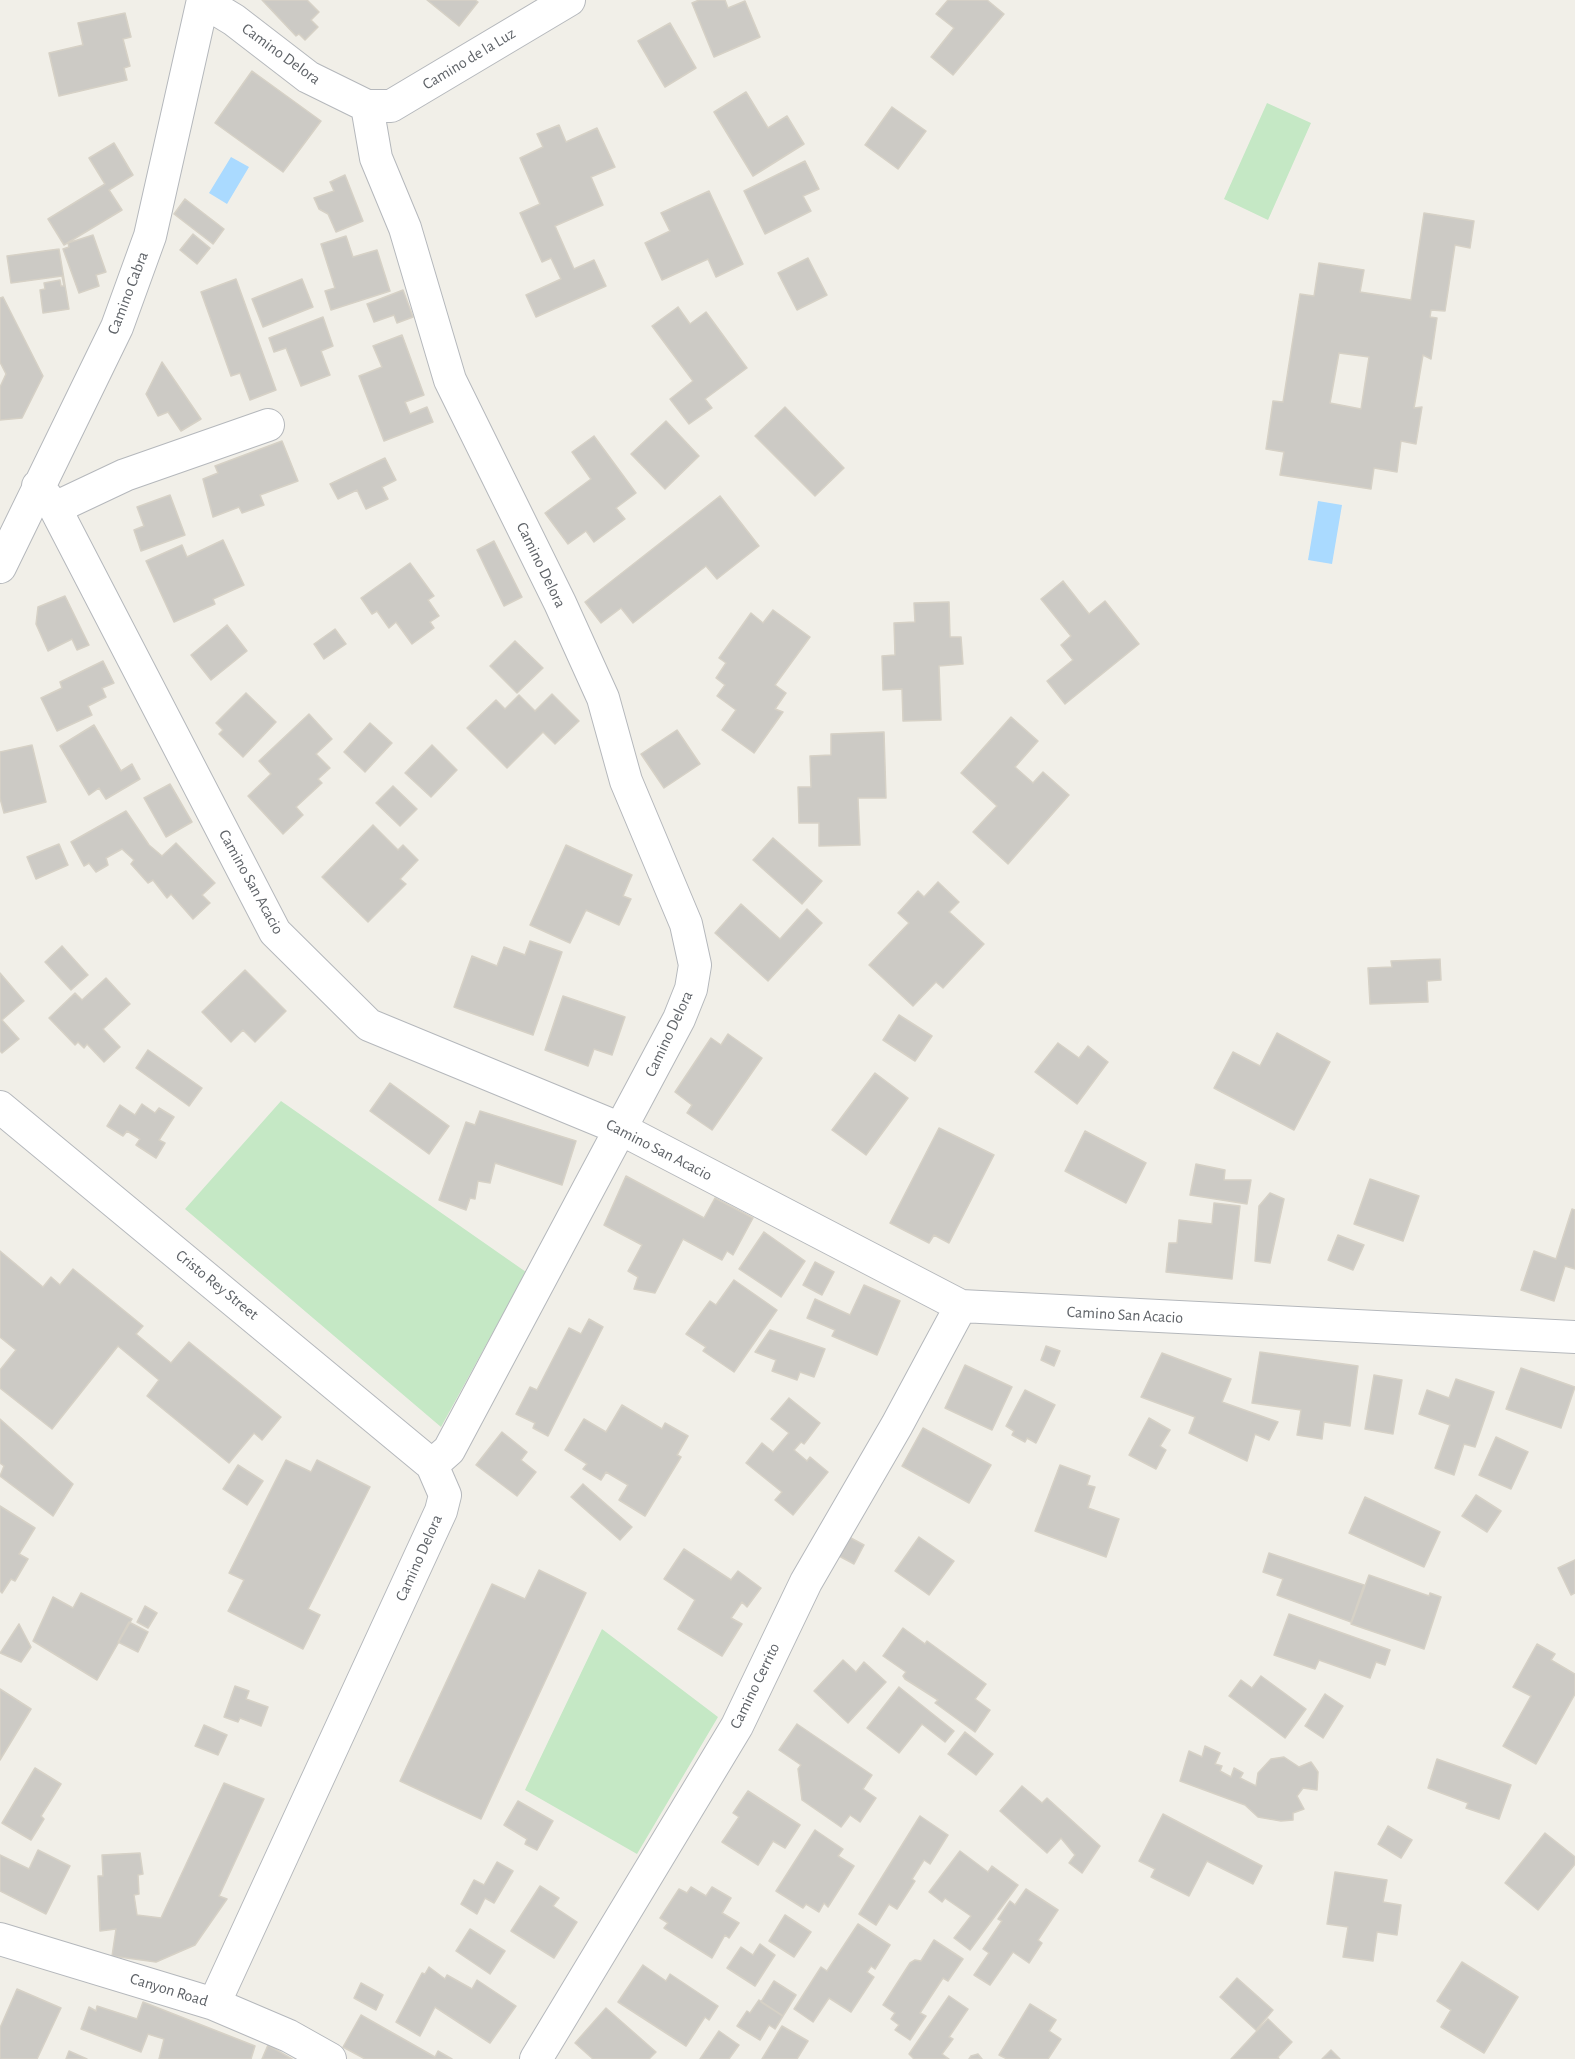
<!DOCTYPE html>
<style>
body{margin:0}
canvas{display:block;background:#f1efe8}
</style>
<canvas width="1575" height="2059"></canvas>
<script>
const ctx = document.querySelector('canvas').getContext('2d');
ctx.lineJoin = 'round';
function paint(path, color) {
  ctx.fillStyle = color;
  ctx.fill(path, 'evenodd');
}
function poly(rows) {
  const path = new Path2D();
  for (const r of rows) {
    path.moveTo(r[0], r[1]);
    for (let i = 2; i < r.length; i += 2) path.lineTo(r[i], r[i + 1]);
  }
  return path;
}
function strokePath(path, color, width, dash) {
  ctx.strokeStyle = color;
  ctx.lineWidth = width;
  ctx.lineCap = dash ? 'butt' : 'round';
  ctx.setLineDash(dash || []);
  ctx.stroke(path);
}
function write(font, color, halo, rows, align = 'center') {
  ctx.font = font + ' "Alegreya Sans",sans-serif';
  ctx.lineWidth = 6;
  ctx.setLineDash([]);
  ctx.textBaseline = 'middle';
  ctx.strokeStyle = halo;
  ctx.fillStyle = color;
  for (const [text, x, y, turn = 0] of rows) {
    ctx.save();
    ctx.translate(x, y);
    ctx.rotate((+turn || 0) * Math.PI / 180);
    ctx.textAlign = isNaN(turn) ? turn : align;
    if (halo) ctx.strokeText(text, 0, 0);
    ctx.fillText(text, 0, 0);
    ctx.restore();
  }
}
const green = poly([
 [1267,103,1311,123,1268,220,1224,199],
 [281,1101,526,1272,441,1427,185,1209],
 [602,1629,718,1717,637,1854,525,1790]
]);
const water = poly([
 [231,157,249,167,227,204,209,193],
 [1318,501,1342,505,1332,564,1308,560]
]);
const building = poly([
 [262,0,307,0,319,12,311,20,318,27,305,40,299,34,296,36,262,0],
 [427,0,475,0,478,2,459,26,427,0],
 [699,0,725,0,728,8,745,1,760,37,714,57,692,3,699,0],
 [948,0,987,0,1004,14,953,75,931,57,954,28,936,14,948,0],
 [125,13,131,37,123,39,130,66,124,68,127,80,59,96,49,53,83,45,78,23,125,13],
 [670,23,696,68,665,87,638,41,670,23],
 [252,71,321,121,283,172,215,123,252,71],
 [746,92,768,128,787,116,804,144,753,176,714,112,746,92],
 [892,107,926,131,898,169,865,145,892,107],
 [559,125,566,142,597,128,615,167,591,177,603,205,555,226,574,269,594,260,606,286,536,317,526,295,561,279,551,258,542,262,520,213,540,204,520,158,543,147,537,134,559,125],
 [114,143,133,175,109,190,122,210,64,245,48,219,105,184,89,158,114,143],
 [805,161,819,189,803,196,811,211,765,234,744,191,805,161],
 [345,175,363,221,336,232,328,214,319,209,314,198,334,191,330,182,345,175],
 [709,191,743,264,716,277,708,259,662,280,645,243,670,231,661,213,709,191],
 [185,199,224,229,213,244,174,214,185,199],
 [1424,213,1474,221,1470,248,1455,245,1445,311,1431,310,1430,317,1437,318,1431,359,1423,355,1414,408,1422,407,1416,444,1401,441,1397,472,1374,468,1371,489,1280,475,1284,452,1266,449,1273,401,1283,402,1300,294,1314,296,1319,263,1364,270,1360,292,1411,300,1424,213],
 [1339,353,1369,357,1361,409,1330,403,1339,353],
 [193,234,210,248,197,264,180,250,193,234],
 [93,235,106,272,96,275,99,286,79,293,63,249,69,247,68,243,93,235],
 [346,236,353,257,377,250,390,291,331,310,325,291,335,288,321,244,346,236],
 [59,249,69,309,43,313,40,290,45,289,44,283,60,280,61,286,64,286,62,276,11,283,7,256,59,249],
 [808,258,827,295,797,310,778,273,808,258],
 [236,279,276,390,250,400,240,373,231,376,201,292,236,279],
 [302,279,313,307,263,327,252,299,302,279],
 [403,290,413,317,397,323,394,315,374,322,367,304,403,290],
 [3,297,43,376,22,418,0,420,0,387,6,374,0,362,0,298,3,297],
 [678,307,690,324,706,312,747,368,705,399,712,408,689,424,670,399,693,381,652,326,678,307],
 [323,317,333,346,321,351,330,375,301,386,286,348,274,352,269,338,323,317],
 [402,335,424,395,405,402,410,414,427,407,433,422,384,441,359,376,382,367,373,346,402,335],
 [162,362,201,419,181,431,168,412,158,416,146,394,162,362],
 [785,407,844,468,815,496,755,436,785,407],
 [666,421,699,456,665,489,631,454,666,421],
 [594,436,636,493,616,508,625,519,594,542,586,531,568,544,545,513,591,479,572,452,594,436],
 [282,441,298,481,260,495,264,505,242,513,239,507,213,517,203,479,218,473,215,466,282,441],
 [385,458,396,480,382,487,388,499,366,509,357,490,338,499,330,484,385,458],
 [170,495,185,535,141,551,134,530,144,526,137,507,170,495],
 [720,496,759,546,717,579,706,566,633,623,621,608,601,623,585,602,720,496],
 [223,540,244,585,213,599,215,604,174,622,146,561,182,545,187,557,223,540],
 [494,541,522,597,504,606,477,550,494,541],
 [410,563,434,596,428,600,439,616,430,622,434,628,412,644,396,622,389,628,377,611,372,614,361,598,410,563],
 [1063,581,1089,614,1105,601,1139,644,1065,704,1047,681,1073,660,1061,645,1071,636,1041,599,1063,581],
 [65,596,89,645,77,650,72,639,48,651,36,624,38,607,65,596],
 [949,602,950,637,961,637,963,664,939,666,941,720,903,721,902,689,883,690,882,656,895,655,894,623,915,622,914,603,949,602],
 [773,610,810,637,775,685,786,693,775,709,783,712,754,753,722,730,736,710,717,696,725,685,716,678,726,663,719,658,751,613,763,623,773,610],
 [227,625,247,651,211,680,191,655,227,625],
 [335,629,346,644,324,659,314,644,335,629],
 [515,641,543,668,517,693,490,666,515,641],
 [103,661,114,683,102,688,106,697,88,706,92,715,57,731,41,698,62,688,60,682,103,661],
 [246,693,276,722,243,757,219,734,223,730,216,723,246,693],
 [552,694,579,721,555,744,543,732,507,768,467,728,496,700,505,709,519,695,535,711,552,694],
 [309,714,332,739,316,754,330,768,318,779,322,783,296,807,303,815,283,834,248,796,271,774,259,761,309,714],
 [1011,717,1038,741,1015,767,1033,783,1043,772,1069,795,1008,864,973,832,997,806,961,773,1011,717],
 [370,723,392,743,365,772,344,752,370,723],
 [94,725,121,771,132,764,140,779,106,799,99,788,89,795,60,746,94,725],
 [677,730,700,764,664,788,641,754,677,730],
 [884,732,886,798,858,798,860,845,819,846,819,823,799,823,798,787,811,787,810,756,831,755,831,734,884,732],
 [32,745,46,802,4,813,0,798,0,752,32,745],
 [432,745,457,770,431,797,405,773,432,745],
 [170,784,192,822,166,837,144,798,170,784],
 [393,786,417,809,400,826,376,803,393,786],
 [126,811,149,845,162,856,176,843,215,883,202,895,210,903,193,919,171,894,167,898,153,880,148,883,131,864,134,860,122,849,106,858,108,865,96,872,89,863,84,866,71,842,126,811],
 [373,825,398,850,403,845,418,860,400,879,406,884,368,922,322,877,373,825],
 [773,838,822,881,802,904,753,860,773,838],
 [59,844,68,865,36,879,27,857,59,844],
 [566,845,632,875,623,896,631,899,619,925,586,910,570,943,530,925,566,845],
 [938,882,959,902,949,912,984,944,943,988,936,982,913,1006,869,965,909,923,898,913,918,891,924,897,938,882],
 [741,904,780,939,807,909,822,923,768,981,715,933,741,904],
 [530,941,562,952,533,1035,454,1007,472,956,497,966,504,947,525,955,530,941],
 [62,946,88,975,71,990,45,962,62,946],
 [1440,959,1441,980,1427,981,1428,1002,1370,1004,1368,968,1392,967,1391,961,1440,959],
 [245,970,286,1011,255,1042,243,1030,231,1042,202,1012,245,970],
 [0,973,24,1001,2,1020,19,1039,2,1053,0,1051,0,973],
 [106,978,130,1004,103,1029,120,1047,104,1062,87,1044,84,1048,78,1042,75,1045,49,1018,75,993,82,1000,106,978],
 [563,996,625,1017,612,1055,594,1049,588,1066,545,1050,563,996],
 [899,1015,932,1036,915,1061,883,1040,899,1015],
 [1277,1033,1330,1062,1294,1130,1214,1088,1233,1052,1260,1066,1277,1033],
 [728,1034,762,1058,712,1130,687,1113,692,1105,675,1092,711,1038,721,1045,728,1034],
 [1058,1043,1079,1058,1088,1046,1108,1062,1077,1104,1035,1072,1058,1043],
 [148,1050,202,1088,189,1106,136,1068,148,1050],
 [875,1073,908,1098,866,1155,832,1130,875,1073],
 [390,1083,449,1126,429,1154,370,1111,390,1083],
 [142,1104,155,1113,159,1108,174,1117,159,1140,165,1143,156,1158,136,1145,140,1139,127,1131,123,1136,107,1126,120,1105,135,1115,142,1104],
 [480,1111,576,1141,562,1185,495,1163,490,1183,478,1181,475,1199,470,1198,466,1210,439,1200,466,1122,475,1125,480,1111],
 [939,1128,994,1155,949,1243,934,1235,929,1243,890,1223,939,1128],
 [1085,1131,1146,1163,1126,1203,1065,1171,1085,1131],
 [1196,1164,1225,1170,1224,1180,1251,1180,1247,1204,1190,1195,1196,1164],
 [626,1176,704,1218,715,1198,753,1218,733,1255,727,1251,722,1260,683,1239,655,1293,634,1289,638,1277,628,1271,642,1245,604,1225,626,1176],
 [1370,1179,1419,1196,1403,1241,1354,1224,1370,1179],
 [1270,1193,1284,1199,1270,1263,1255,1261,1259,1206,1270,1193],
 [1214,1203,1240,1206,1232,1279,1166,1272,1169,1243,1177,1243,1179,1220,1212,1224,1214,1203],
 [1572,1209,1575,1210,1575,1269,1565,1266,1554,1301,1521,1290,1534,1251,1556,1259,1572,1209],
 [764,1232,805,1261,781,1297,739,1269,764,1232],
 [1338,1235,1364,1245,1353,1270,1328,1260,1338,1235],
 [0,1251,43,1287,51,1277,60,1285,73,1269,143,1326,136,1334,171,1363,189,1342,281,1417,262,1440,254,1433,229,1463,147,1396,159,1380,118,1346,52,1429,0,1388,0,1370,16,1350,0,1337,0,1251],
 [815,1262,834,1272,822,1295,803,1285,815,1262],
 [734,1280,777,1310,734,1372,703,1351,706,1347,686,1334,710,1301,716,1305,734,1280],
 [864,1285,900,1301,877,1355,832,1336,835,1330,807,1318,815,1299,850,1315,864,1285],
 [589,1319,603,1327,548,1436,533,1428,535,1423,516,1414,530,1387,537,1390,569,1328,581,1334,589,1319],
 [770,1330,825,1349,814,1377,800,1372,797,1380,772,1371,776,1360,755,1352,770,1330],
 [1046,1346,1060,1351,1054,1366,1041,1360,1046,1346],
 [1260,1352,1358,1366,1350,1426,1324,1422,1322,1439,1297,1435,1301,1410,1252,1403,1260,1352],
 [1162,1353,1231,1379,1222,1402,1278,1422,1269,1440,1255,1434,1247,1461,1189,1433,1195,1417,1141,1397,1162,1353],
 [965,1365,1012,1387,992,1430,945,1408,965,1365],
 [1521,1368,1575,1387,1561,1428,1506,1409,1521,1368],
 [1374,1375,1402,1380,1393,1434,1365,1429,1374,1375],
 [1456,1379,1494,1392,1475,1447,1464,1444,1454,1475,1435,1468,1450,1425,1419,1414,1427,1390,1449,1398,1456,1379],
 [1025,1390,1055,1405,1036,1443,1027,1438,1025,1442,1012,1435,1014,1431,1006,1426,1025,1390],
 [789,1398,820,1423,804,1444,801,1442,794,1450,807,1461,810,1457,828,1472,793,1515,775,1500,782,1492,746,1463,762,1443,773,1452,789,1433,771,1419,789,1398],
 [622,1405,662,1429,665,1423,688,1436,677,1455,681,1457,645,1516,619,1500,628,1485,606,1472,601,1480,583,1469,587,1464,565,1450,584,1419,606,1432,622,1405],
 [1149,1418,1170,1430,1160,1446,1166,1450,1156,1469,1129,1455,1149,1418],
 [0,1419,73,1484,53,1516,0,1476,4,1466,0,1463,0,1419],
 [923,1428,991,1465,969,1503,902,1466,923,1428],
 [502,1432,527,1452,521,1460,536,1472,517,1496,476,1465,502,1432],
 [1496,1437,1528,1452,1511,1489,1479,1475,1496,1437],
 [286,1460,311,1472,317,1460,370,1487,308,1609,320,1615,303,1649,228,1611,244,1580,229,1573,286,1460],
 [238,1465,263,1481,247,1505,223,1489,238,1465],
 [1060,1465,1090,1476,1087,1485,1095,1487,1088,1508,1119,1519,1106,1557,1035,1531,1060,1465],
 [583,1484,632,1527,620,1540,571,1497,583,1484],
 [1476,1495,1501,1511,1487,1532,1462,1516,1476,1495],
 [1365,1497,1440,1532,1424,1567,1349,1533,1365,1497],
 [0,1506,35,1528,19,1554,28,1559,15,1581,11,1579,2,1593,0,1591,0,1506],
 [849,1537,864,1545,854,1564,839,1556,849,1537],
 [919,1537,954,1561,929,1595,895,1571,919,1537],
 [684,1549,731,1580,738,1571,761,1588,747,1607,742,1602,731,1618,742,1624,722,1656,678,1629,695,1600,664,1579,684,1549],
 [1269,1553,1364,1585,1351,1622,1277,1595,1283,1579,1263,1572,1269,1553],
 [1575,1560,1575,1593,1571,1595,1558,1568,1575,1560],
 [539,1570,586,1593,481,1819,400,1781,492,1584,525,1599,539,1570],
 [1369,1575,1429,1596,1430,1593,1441,1597,1424,1649,1351,1624,1369,1575],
 [81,1593,132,1619,97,1680,33,1641,53,1597,73,1608,81,1593],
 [145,1606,157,1613,148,1628,137,1622,145,1606],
 [1289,1614,1390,1650,1385,1665,1376,1662,1370,1678,1319,1660,1315,1669,1274,1655,1289,1614],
 [129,1622,148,1632,138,1652,118,1642,129,1622],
 [19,1624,31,1647,21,1662,0,1653,19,1624],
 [903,1628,925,1644,927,1641,986,1684,975,1699,990,1710,975,1732,935,1703,938,1700,905,1679,903,1676,906,1672,883,1656,903,1628],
 [1537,1644,1555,1654,1551,1660,1575,1674,1575,1694,1536,1764,1503,1746,1531,1696,1513,1687,1537,1644],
 [843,1660,856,1672,864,1662,886,1682,848,1723,814,1691,843,1660],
 [1261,1676,1306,1709,1285,1738,1229,1696,1241,1680,1252,1688,1261,1676],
 [235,1686,249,1691,246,1699,268,1707,261,1726,240,1718,238,1722,224,1717,235,1686],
 [899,1687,954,1731,945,1742,922,1724,899,1753,867,1728,899,1687],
 [0,1689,31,1709,0,1760,0,1689],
 [1325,1694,1343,1706,1323,1738,1305,1726,1325,1694],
 [797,1724,872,1775,863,1789,876,1798,860,1822,850,1815,841,1827,802,1800,798,1769,801,1765,779,1750,797,1724],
 [204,1725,227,1735,218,1755,195,1746,204,1725],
 [965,1732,993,1754,976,1775,948,1754,965,1732],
 [1205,1746,1220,1753,1215,1764,1222,1766,1220,1771,1231,1777,1234,1768,1243,1773,1240,1778,1256,1786,1258,1773,1271,1759,1284,1757,1299,1767,1311,1762,1318,1772,1317,1790,1303,1788,1297,1796,1304,1809,1293,1813,1293,1820,1281,1821,1258,1817,1245,1805,1180,1781,1189,1751,1202,1757,1205,1746],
 [1437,1759,1511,1785,1499,1819,1466,1808,1468,1803,1428,1788,1437,1759],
 [35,1768,61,1784,41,1816,44,1819,31,1840,2,1823,35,1768],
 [224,1783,264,1799,219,1896,227,1899,195,1945,156,1962,112,1956,116,1929,100,1931,98,1876,103,1876,102,1855,140,1853,143,1874,138,1875,139,1894,134,1895,137,1915,161,1918,224,1783],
 [1022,1786,1042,1803,1047,1798,1100,1846,1082,1873,1069,1863,1075,1855,1061,1838,1047,1853,1000,1811,1022,1786],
 [748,1791,800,1825,785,1848,773,1841,758,1865,722,1842,739,1817,733,1813,748,1791],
 [518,1801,553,1821,537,1850,525,1844,527,1839,504,1825,518,1801],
 [1163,1814,1262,1866,1253,1884,1207,1861,1189,1896,1151,1877,1155,1869,1139,1861,1163,1814],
 [920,1816,948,1835,930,1864,924,1860,912,1879,915,1881,897,1909,889,1904,876,1925,859,1914,920,1816],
 [1388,1826,1412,1840,1401,1858,1378,1844,1388,1826],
 [815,1830,843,1849,838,1856,854,1866,828,1907,824,1903,819,1912,806,1904,803,1908,776,1891,815,1830],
 [1545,1833,1575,1857,1575,1864,1538,1910,1505,1883,1545,1833],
 [38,1850,70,1866,46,1914,0,1891,0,1855,29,1869,38,1850],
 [960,1851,988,1872,992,1866,1018,1885,970,1950,954,1938,971,1916,945,1898,942,1902,929,1892,960,1851],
 [497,1862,513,1871,494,1903,485,1898,477,1914,461,1904,474,1880,484,1885,497,1862],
 [1335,1872,1387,1880,1383,1902,1401,1905,1397,1935,1377,1932,1373,1961,1343,1957,1348,1927,1327,1924,1335,1872],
 [540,1886,559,1898,553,1906,577,1922,554,1958,511,1931,540,1886],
 [691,1887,706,1896,712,1887,731,1898,722,1913,739,1923,729,1938,725,1935,712,1958,664,1928,668,1923,660,1918,679,1889,687,1893,691,1887],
 [1026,1889,1058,1910,1038,1940,1042,1943,1029,1963,1013,1952,990,1985,974,1975,989,1953,983,1949,1002,1921,998,1919,1010,1901,1015,1905,1026,1889],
 [785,1915,811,1932,794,1957,769,1941,785,1915],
 [858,1924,890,1945,875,1969,871,1966,867,1972,874,1977,851,2012,829,1998,813,2022,794,2009,821,1967,827,1971,858,1924],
 [470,1929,505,1951,490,1974,456,1951,470,1929],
 [934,1940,963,1959,948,1981,943,1978,920,2013,926,2016,910,2040,895,2030,899,2025,891,2019,895,2013,883,2005,910,1963,915,1960,921,1961,934,1940],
 [760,1944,775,1955,755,1986,727,1968,741,1947,753,1955,760,1944],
 [1462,1962,1518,1997,1484,2053,1441,2027,1451,2010,1437,2001,1462,1962],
 [643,1965,666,1981,670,1974,718,2006,709,2020,705,2017,686,2046,618,2002,643,1965],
 [429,1967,445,1979,447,1975,472,1989,477,1980,516,2006,490,2043,435,2007,420,2036,396,2022,422,1973,425,1974,429,1967],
 [1237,1978,1273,2010,1256,2030,1220,1997,1237,1978],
 [774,1981,796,1995,783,2016,761,2002,774,1981],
 [361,1983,383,1995,376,2010,354,1998,361,1983],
 [17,1989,61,2008,37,2059,0,2059,0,2028,17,1989],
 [949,1996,968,2009,949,2037,953,2039,942,2054,949,2059,914,2059,909,2054,949,1996],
 [759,2000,783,2016,775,2029,769,2025,760,2040,737,2026,747,2011,750,2013,759,2000],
 [143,2002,255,2046,251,2059,159,2059,164,2039,148,2034,141,2052,81,2029,89,2007,96,2011,97,2006,137,2019,143,2002],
 [1030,2004,1056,2020,1049,2031,1061,2039,1048,2059,1007,2059,999,2055,1030,2004],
 [606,2008,656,2052,649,2059,593,2059,575,2043,606,2008],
 [361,2015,435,2057,438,2051,452,2059,365,2059,343,2047,361,2015],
 [1268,2019,1292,2042,1278,2057,1279,2059,1231,2059,1268,2019],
 [782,2026,808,2041,797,2059,762,2059,782,2026],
 [719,2031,739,2045,729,2059,700,2059,719,2031],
 [268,2045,292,2059,262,2059,268,2045],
 [1331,2050,1340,2059,1322,2059,1331,2050],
 [69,2051,87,2059,66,2059,69,2051],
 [978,2054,982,2059,969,2059,971,2056,978,2054]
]);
const minor = poly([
 [203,1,234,20,308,77,367,106,376,158,405,228,450,380,560,603,603,698,626,781,686,924,695,965,691,989,679,1019,449,1450,432,1465,445,1495,441,1511,214,2004],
 [367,106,391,106,569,0],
 [38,486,55,508,275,932,369,1025,621,1129,961,1306,1575,1337],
 [55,508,125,475,268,425],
 [0,567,117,327,150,236,203,0],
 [0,1107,432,1465],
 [0,1939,214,2004,289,2036,330,2059],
 [536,2059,737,1726,806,1582,897,1425,961,1306]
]);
const streetNames = [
 ["Camino Delora",281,54,36],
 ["Camino de la Luz",469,59,-31],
 ["Camino Cabra",128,293,-69],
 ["Camino Delora",541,565,64],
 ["Camino San Acacio",251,882,61],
 ["Camino Delora",669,1034,-65],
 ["Camino San Acacio",659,1150,27],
 ["Cristo Rey Street",217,1285,39],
 ["Camino San Acacio",1125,1315,3],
 ["Camino Delora",419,1558,-66],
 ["Camino Cerrito",755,1686,-64],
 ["Canyon Road",169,1990,17]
];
paint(green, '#c5e8c5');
paint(water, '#aadaff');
paint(building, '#cccac5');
strokePath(building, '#d6d1c6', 1.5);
strokePath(minor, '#b5b8bc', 34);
strokePath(minor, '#fff', 32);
write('16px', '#5f6368', '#fff', streetNames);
</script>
